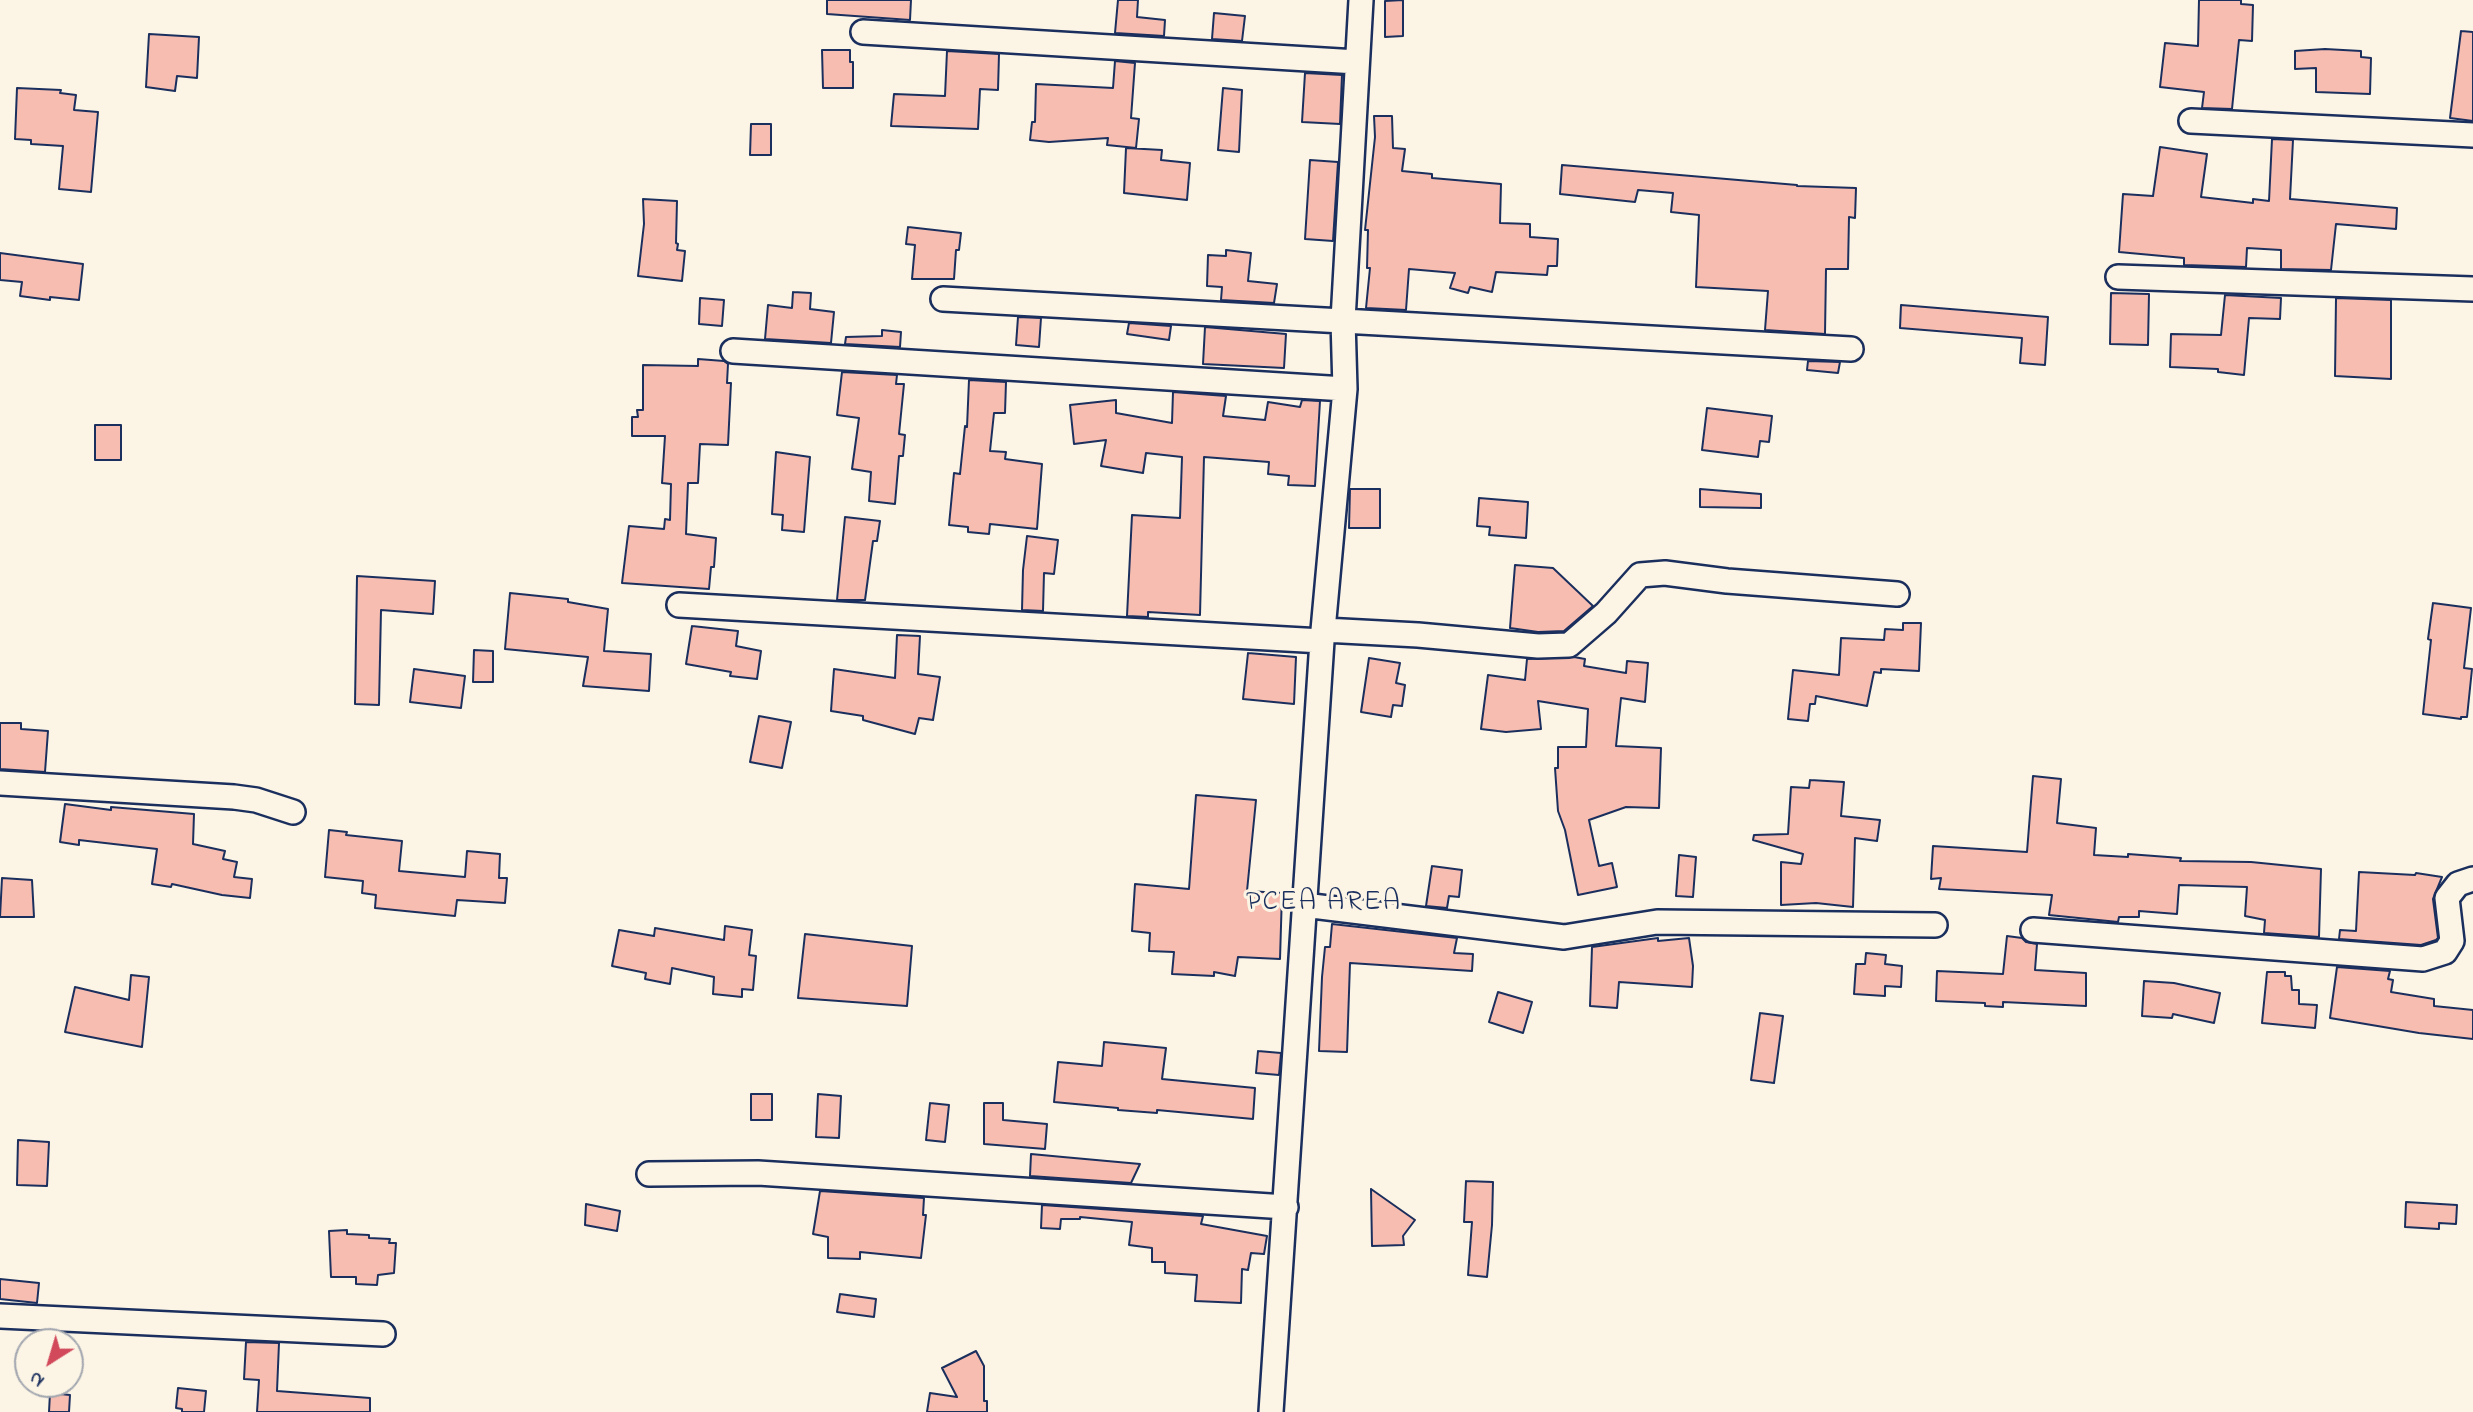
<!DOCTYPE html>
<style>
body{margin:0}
#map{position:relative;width:2473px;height:1412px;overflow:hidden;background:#fcf5e5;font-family:"Indie Flower",sans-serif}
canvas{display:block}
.north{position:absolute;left:14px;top:1328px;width:70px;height:70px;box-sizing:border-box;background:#fcf5e5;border:2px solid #a2a6af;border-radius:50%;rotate:217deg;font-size:19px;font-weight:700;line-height:28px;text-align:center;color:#1b2f5e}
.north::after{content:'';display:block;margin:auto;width:24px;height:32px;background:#d1495b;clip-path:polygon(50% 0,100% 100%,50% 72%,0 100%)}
</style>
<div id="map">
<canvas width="2473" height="1412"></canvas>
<div class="north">N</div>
</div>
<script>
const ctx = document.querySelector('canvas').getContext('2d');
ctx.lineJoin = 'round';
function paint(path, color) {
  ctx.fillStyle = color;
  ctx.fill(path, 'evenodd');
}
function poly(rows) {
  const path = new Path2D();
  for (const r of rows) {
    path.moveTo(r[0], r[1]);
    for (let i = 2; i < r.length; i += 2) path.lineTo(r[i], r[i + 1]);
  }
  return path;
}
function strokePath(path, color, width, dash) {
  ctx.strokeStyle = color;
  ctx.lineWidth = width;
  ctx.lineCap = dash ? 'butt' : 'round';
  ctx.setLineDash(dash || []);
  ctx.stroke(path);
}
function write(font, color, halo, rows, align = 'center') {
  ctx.font = font + ' "Indie Flower",sans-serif';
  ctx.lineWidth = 6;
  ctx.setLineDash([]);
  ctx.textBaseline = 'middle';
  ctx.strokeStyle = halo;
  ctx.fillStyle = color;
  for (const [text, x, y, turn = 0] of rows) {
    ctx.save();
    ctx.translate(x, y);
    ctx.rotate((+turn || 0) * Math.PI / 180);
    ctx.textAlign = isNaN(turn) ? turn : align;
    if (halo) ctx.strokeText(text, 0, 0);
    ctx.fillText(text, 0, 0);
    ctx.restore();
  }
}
const building = poly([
 [827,0,911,0,910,20,827,14,827,0],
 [1118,0,1138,0,1137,17,1165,20,1164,36,1115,33,1118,0],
 [1403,0,1403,36,1385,37,1385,1,1403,0],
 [2199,0,2241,0,2241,4,2253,5,2252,41,2239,40,2232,109,2202,108,2204,92,2160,87,2165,43,2198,46,2199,0],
 [1214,13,1245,16,1242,41,1212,39,1214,13],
 [2461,31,2473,32,2473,121,2450,118,2461,31],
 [149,34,199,37,197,78,177,76,175,91,146,87,149,34],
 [2325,49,2361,51,2361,57,2371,58,2370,94,2316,92,2316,68,2295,69,2295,51,2325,49],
 [822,50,850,50,850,62,853,62,853,88,823,88,822,50],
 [947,51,999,54,998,90,980,89,978,129,891,126,894,94,945,96,947,51],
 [1115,61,1135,63,1131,118,1139,119,1136,148,1107,145,1108,138,1049,142,1030,140,1032,122,1035,122,1036,84,1113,88,1115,61],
 [1305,73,1342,75,1340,124,1302,122,1305,73],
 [17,88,61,90,60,93,76,95,74,110,98,112,91,192,59,189,63,146,31,144,31,140,15,139,17,88],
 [1223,88,1242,90,1239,152,1218,150,1223,88],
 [1374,116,1392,116,1393,148,1405,149,1402,171,1432,174,1432,178,1501,184,1500,223,1530,224,1530,237,1558,239,1557,266,1548,266,1547,275,1496,272,1492,292,1470,287,1468,293,1450,288,1455,273,1409,269,1406,310,1366,308,1370,268,1367,268,1368,230,1365,230,1375,137,1374,116],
 [751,124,771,124,771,155,750,155,751,124],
 [2272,139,2293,140,2290,199,2397,208,2396,229,2336,224,2331,270,2281,269,2281,250,2247,248,2246,267,2184,265,2184,258,2119,252,2123,194,2153,196,2160,147,2207,154,2201,197,2253,203,2253,199,2269,201,2272,139],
 [1126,148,1162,150,1161,160,1190,163,1187,200,1124,193,1126,148],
 [1310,160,1338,162,1333,241,1305,239,1310,160],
 [1562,165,1797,185,1797,186,1856,188,1855,218,1849,217,1848,269,1826,269,1825,334,1765,330,1768,291,1696,287,1699,215,1671,212,1673,193,1638,190,1635,202,1560,194,1562,165],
 [643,199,677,201,676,243,678,244,677,250,685,251,682,281,638,276,644,224,643,199],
 [908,227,961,233,959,250,956,250,954,279,912,279,915,245,906,244,908,227],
 [1226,250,1251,253,1248,281,1277,284,1274,303,1221,300,1222,287,1207,286,1208,255,1226,256,1226,250],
 [0,253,83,264,79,300,50,297,50,300,20,296,22,282,0,280,0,253],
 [793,292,811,293,810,309,834,312,831,343,765,339,768,305,792,308,793,292],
 [2111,293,2149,294,2148,345,2110,344,2111,293],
 [2225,295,2281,298,2280,319,2249,318,2244,375,2218,372,2218,369,2170,367,2171,334,2221,335,2225,295],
 [700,298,724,300,722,326,699,324,700,298],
 [2336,298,2391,300,2391,379,2335,376,2336,298],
 [1901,305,2048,317,2045,365,2020,363,2022,338,1900,328,1901,305],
 [1018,317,1041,318,1039,347,1016,345,1018,317],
 [1129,323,1171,326,1169,340,1127,334,1129,323],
 [1205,327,1286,334,1284,368,1203,364,1205,327],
 [882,330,901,332,900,347,845,344,846,337,882,336,882,330],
 [698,359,724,361,728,364,727,383,731,383,728,445,700,444,698,483,688,483,686,534,716,538,714,567,711,567,709,589,622,583,629,526,664,529,665,519,670,520,671,484,662,483,665,436,632,436,632,417,638,417,637,410,643,410,643,365,698,366,698,359],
 [1808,361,1840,362,1838,373,1807,370,1808,361],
 [842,372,897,375,896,384,904,384,899,434,905,435,903,456,899,456,895,504,869,501,871,472,852,469,859,418,837,415,842,372],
 [969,380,1006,382,1005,413,994,413,990,451,1006,452,1005,459,1042,464,1037,529,990,524,989,534,968,532,968,527,949,525,954,473,960,474,965,426,967,427,969,380],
 [1173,392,1226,396,1223,416,1265,420,1268,402,1300,407,1302,400,1320,401,1315,486,1288,485,1289,476,1268,474,1269,462,1204,457,1200,615,1148,612,1148,617,1127,616,1132,515,1180,518,1182,457,1146,453,1143,473,1101,466,1106,440,1074,444,1070,405,1116,400,1116,413,1172,423,1173,392],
 [1707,408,1772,416,1769,442,1760,441,1758,457,1702,450,1707,408],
 [95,425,121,425,121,460,95,460,95,425],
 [776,452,810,457,804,532,782,530,783,515,772,514,776,452],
 [1350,489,1380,489,1380,528,1349,528,1350,489],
 [1700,489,1761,494,1761,508,1700,507,1700,489],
 [1479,498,1528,502,1526,538,1489,535,1490,527,1477,526,1479,498],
 [845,517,880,521,877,541,873,541,865,600,837,600,845,517],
 [1027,536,1058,540,1054,574,1044,573,1043,611,1022,610,1023,570,1027,536],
 [1515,565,1553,568,1593,606,1564,631,1538,632,1510,628,1515,565],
 [357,576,435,581,433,614,381,610,379,705,355,704,357,576],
 [510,593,568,599,568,602,608,609,604,651,651,654,649,691,583,686,588,657,505,649,510,593],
 [2433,603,2471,608,2464,668,2472,669,2467,717,2461,717,2461,719,2423,714,2431,640,2428,639,2433,603],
 [1903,623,1921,623,1919,671,1881,669,1881,673,1874,672,1867,706,1816,696,1815,704,1810,704,1808,721,1788,719,1793,670,1839,675,1841,638,1884,640,1885,629,1903,630,1903,623],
 [692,626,738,631,736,646,761,651,757,679,730,676,731,672,686,664,692,626],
 [897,635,920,636,918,674,940,677,933,720,919,718,915,734,863,720,863,716,831,711,834,669,895,678,897,635],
 [474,650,493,651,493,682,473,682,474,650],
 [1248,653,1296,657,1294,704,1243,699,1248,653],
 [1574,657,1585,659,1584,666,1626,673,1627,661,1648,663,1645,702,1621,698,1616,746,1661,748,1659,808,1626,807,1589,820,1599,866,1612,863,1617,887,1578,895,1565,830,1558,811,1555,768,1558,768,1558,747,1586,747,1588,709,1538,701,1541,729,1506,732,1481,729,1488,675,1525,680,1527,659,1574,657],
 [1369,658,1400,663,1396,683,1405,685,1402,706,1393,705,1391,717,1361,712,1369,658],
 [414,669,465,676,461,708,410,702,414,669],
 [759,716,791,722,782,768,750,762,759,716],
 [0,723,21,723,21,729,48,731,45,772,0,769,0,723],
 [2033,776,2061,779,2057,823,2096,828,2094,855,2128,857,2128,854,2181,858,2180,861,2251,862,2321,869,2319,937,2264,933,2265,920,2245,916,2247,887,2179,885,2177,914,2139,911,2139,917,2119,917,2118,922,2049,915,2052,895,1939,889,1941,878,1931,879,1933,846,2027,852,2033,776],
 [1810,780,1844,782,1841,816,1880,820,1877,841,1855,838,1853,907,1816,903,1781,905,1781,862,1801,864,1803,854,1753,840,1754,835,1788,834,1791,787,1809,788,1810,780],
 [1196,795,1256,800,1247,891,1282,893,1280,959,1238,957,1235,976,1214,972,1214,976,1172,974,1174,952,1149,951,1150,933,1132,931,1135,884,1189,889,1196,795],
 [65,804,111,810,111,807,194,814,193,844,225,851,223,859,237,862,234,877,252,879,250,898,222,895,172,884,171,887,152,884,157,849,79,840,79,845,60,842,65,804],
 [329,830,347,832,346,835,402,841,399,871,465,877,467,851,500,854,499,878,507,878,505,903,457,900,455,916,375,908,376,895,362,893,363,881,325,877,329,830],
 [1679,855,1696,857,1693,897,1676,896,1679,855],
 [1432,866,1462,870,1459,897,1449,896,1447,908,1426,906,1432,866],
 [2359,872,2415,875,2416,873,2442,877,2433,899,2438,938,2436,940,2421,945,2339,939,2340,930,2356,931,2359,872],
 [2,878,32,880,34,917,0,917,2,878],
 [1332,924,1457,938,1454,953,1473,954,1472,971,1350,963,1347,1052,1319,1051,1322,977,1325,947,1330,947,1332,924],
 [725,926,752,930,749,955,756,956,753,990,742,989,742,997,713,994,714,977,672,968,670,984,645,979,646,973,612,966,619,930,654,936,655,928,724,940,725,926],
 [805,934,912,946,907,1006,798,998,805,934],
 [2007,936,2022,938,2026,942,2037,944,2035,970,2086,973,2086,1006,2003,1002,2003,1007,1985,1006,1985,1003,1936,1001,1937,971,2003,974,2007,936],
 [1658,938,1658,941,1689,938,1693,966,1692,987,1619,982,1617,1008,1590,1006,1592,947,1658,938],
 [1866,953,1886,955,1885,964,1902,966,1901,987,1885,986,1885,996,1854,994,1856,964,1865,964,1866,953],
 [2337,967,2390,971,2388,979,2393,980,2391,992,2434,999,2434,1006,2473,1010,2473,1039,2419,1033,2330,1018,2337,967],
 [2267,972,2285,972,2285,976,2291,976,2292,990,2299,990,2299,1004,2317,1005,2315,1028,2262,1023,2267,972],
 [131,975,149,977,142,1047,65,1032,75,987,129,1000,131,975],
 [2144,981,2174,983,2220,993,2214,1023,2173,1014,2172,1018,2142,1016,2144,981],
 [1498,992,1532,1002,1523,1033,1489,1022,1498,992],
 [1760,1013,1783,1016,1774,1083,1751,1080,1760,1013],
 [1104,1042,1166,1048,1162,1079,1255,1088,1253,1119,1157,1110,1157,1113,1118,1110,1118,1108,1054,1102,1058,1062,1102,1066,1104,1042],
 [1258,1051,1281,1053,1279,1075,1256,1073,1258,1051],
 [751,1094,772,1094,772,1120,751,1120,751,1094],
 [818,1094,841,1096,839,1138,816,1137,818,1094],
 [930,1103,949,1105,945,1142,926,1140,930,1103],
 [984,1103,1003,1103,1003,1120,1047,1124,1045,1149,984,1144,984,1103],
 [18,1140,49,1142,47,1186,17,1185,18,1140],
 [1031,1154,1063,1157,1140,1164,1131,1183,1044,1177,1030,1176,1031,1154],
 [1466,1181,1493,1182,1492,1225,1487,1277,1468,1275,1472,1222,1464,1222,1466,1181],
 [1371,1189,1415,1220,1403,1236,1404,1245,1372,1246,1371,1189],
 [820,1191,924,1198,923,1215,926,1215,921,1258,860,1252,860,1259,828,1258,828,1237,813,1234,820,1191],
 [2406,1202,2457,1205,2456,1224,2439,1223,2439,1229,2405,1227,2406,1202],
 [586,1204,620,1211,617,1231,585,1225,586,1204],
 [1042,1205,1203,1216,1201,1224,1267,1236,1264,1254,1251,1253,1248,1270,1242,1269,1241,1303,1195,1301,1197,1275,1165,1273,1165,1262,1152,1262,1152,1248,1129,1245,1132,1222,1080,1217,1080,1219,1061,1219,1060,1229,1041,1228,1042,1205],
 [347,1230,347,1234,369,1235,369,1238,390,1239,389,1243,396,1243,394,1273,378,1275,377,1285,356,1284,356,1277,331,1277,329,1231,347,1230],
 [0,1279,39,1283,37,1303,0,1299,0,1279],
 [840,1294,876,1299,874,1317,837,1312,840,1294],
 [246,1342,279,1343,277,1391,370,1398,370,1412,257,1412,259,1380,244,1379,246,1342],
 [976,1351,984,1366,984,1401,987,1401,987,1412,927,1412,930,1393,957,1397,942,1368,976,1351],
 [178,1388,206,1391,204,1412,182,1412,182,1409,176,1408,178,1388],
 [50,1393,70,1395,69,1412,49,1412,50,1393]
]);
const street = poly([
 [863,32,1357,62],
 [2191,121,2473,135],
 [2118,277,2473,289],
 [943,299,1851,349],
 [733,351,1345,389],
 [679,605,1322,641],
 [1324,630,1418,635,1538,646,1569,645,1606,613,1640,575,1665,573,1727,581,1897,594],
 [0,783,234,797,256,800,293,812],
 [1304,905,1564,937,1657,922,1935,925],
 [2033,930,2423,959,2445,952,2452,941,2447,898,2458,884,2473,879],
 [649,1174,758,1173,1286,1207],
 [0,1316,383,1334],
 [1271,1412,1322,641,1345,389,1343,320,1361,0]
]);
const quarterNames = [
 ["PCEA AREA",1324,904]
];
paint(building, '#f7bdb0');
strokePath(building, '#1b2f5e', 2);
strokePath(street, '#1b2f5e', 28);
strokePath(street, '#fcf5e5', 23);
ctx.letterSpacing = '2px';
write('28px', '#1b2f5e', '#fcf5e5', quarterNames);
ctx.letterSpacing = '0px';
</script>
